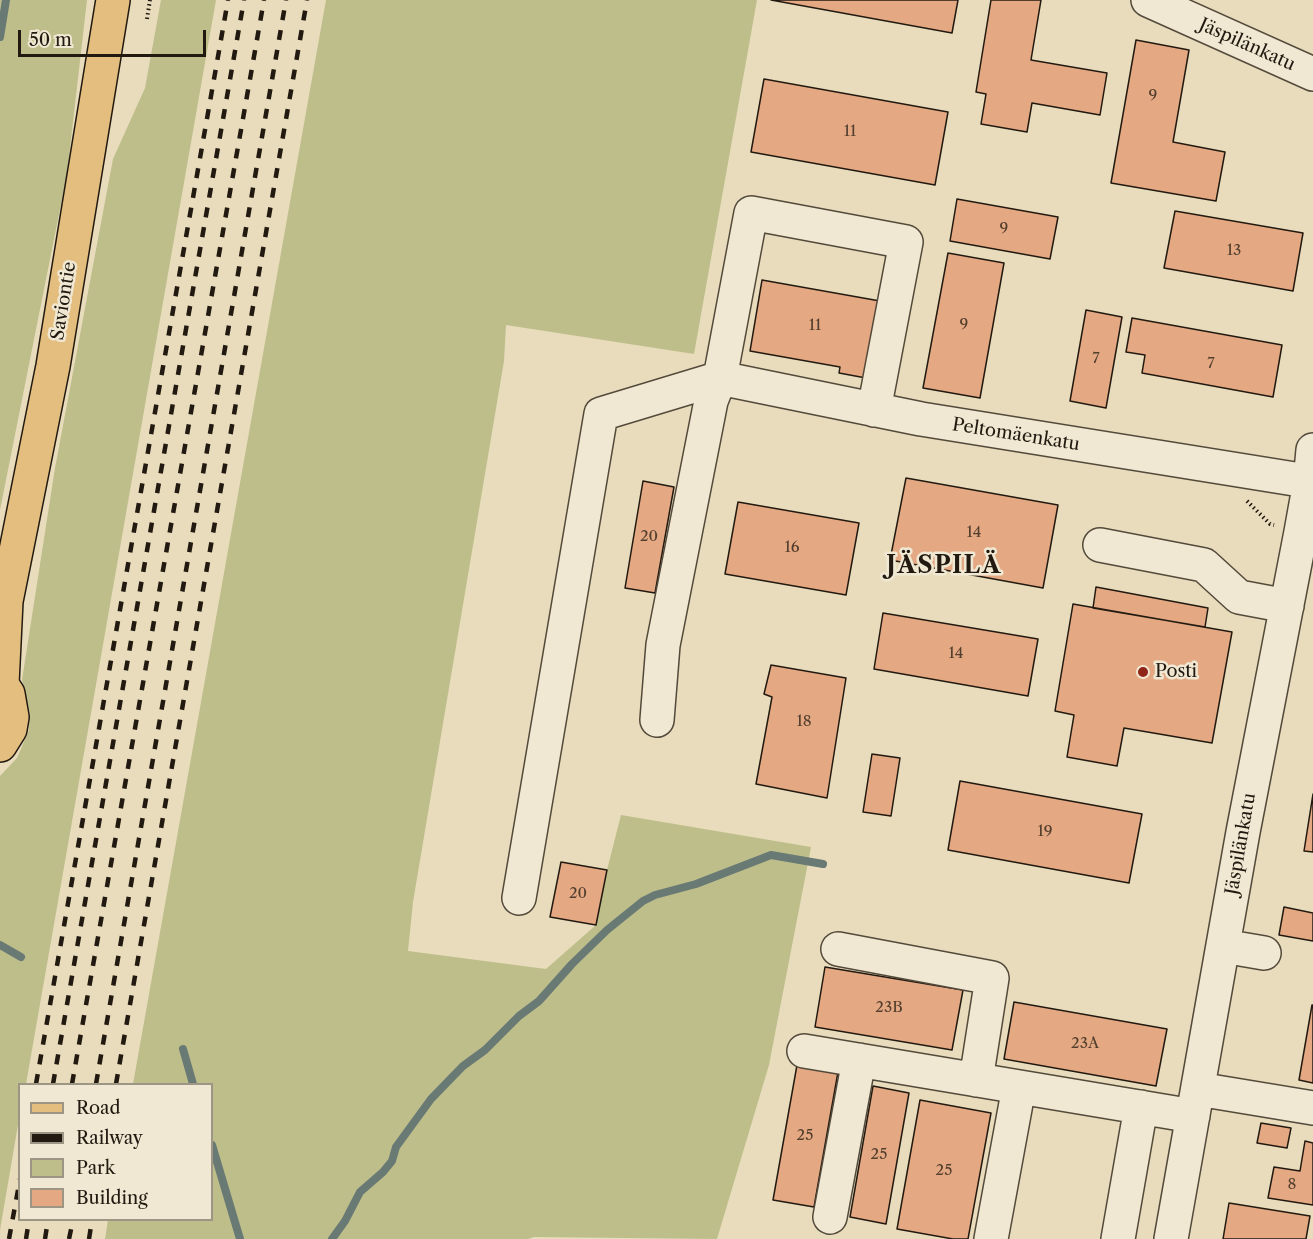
<!DOCTYPE html>
<meta charset="utf-8">
<style>
body{margin:0}
#map{position:relative;width:1313px;height:1239px;overflow:hidden;background:#e8dcbc;font-family:"Libre Caslon Text",serif}
canvas{display:block}
.legend{position:absolute;left:18px;top:1083px;width:195px;height:138px;box-sizing:border-box;background:#f0e8d3;border:2px solid #9e9685;margin:0;padding:8px 10px;list-style:none;font-size:18px;color:#221a10}
.legend li{display:flex;align-items:center;gap:12px;height:30px}
.legend b{width:30px;border:2px solid #9e9685}
.scale{position:absolute;left:18px;top:30px;width:188px;height:27px;box-sizing:border-box;border:3px solid #221a10;border-top:0;padding-left:8px;font-size:18px;line-height:21px;white-space:nowrap;color:#221a10;-webkit-text-stroke:4px #f0e8d3;paint-order:stroke}
</style>
<div id="map">
<canvas width="1313" height="1239"></canvas>
<ul class="legend">
<li><b style="height:8px;background:#e4be7e"></b>Road</li>
<li><b style="height:8px;background:#221a10"></b>Railway</li>
<li><b style="height:16px;background:#bebe8b"></b>Park</li>
<li><b style="height:16px;background:#e4a883"></b>Building</li>
</ul>
<div class="scale">50 m</div>
</div>
<script>
const ctx = document.querySelector('canvas').getContext('2d');
ctx.lineJoin = 'round';
function paint(path, color) {
  ctx.fillStyle = color;
  ctx.fill(path, 'evenodd');
}
function poly(rows) {
  const path = new Path2D();
  for (const r of rows) {
    path.moveTo(r[0], r[1]);
    for (let i = 2; i < r.length; i += 2) path.lineTo(r[i], r[i + 1]);
  }
  return path;
}
function strokePath(path, color, width, dash) {
  ctx.strokeStyle = color;
  ctx.lineWidth = width;
  ctx.lineCap = dash ? 'butt' : 'round';
  ctx.setLineDash(dash || []);
  ctx.stroke(path);
}
function write(font, color, halo, rows, align = 'center') {
  ctx.font = font + ' "Libre Caslon Text",serif';
  ctx.lineWidth = 5;
  ctx.setLineDash([]);
  ctx.textBaseline = 'middle';
  ctx.strokeStyle = halo;
  ctx.fillStyle = color;
  for (const [text, x, y, turn = 0] of rows) {
    ctx.save();
    ctx.translate(x, y);
    ctx.rotate((+turn || 0) * Math.PI / 180);
    ctx.textAlign = isNaN(turn) ? turn : align;
    if (halo) ctx.strokeText(text, 0, 0);
    ctx.fillText(text, 0, 0);
    ctx.restore();
  }
}
const green = poly([
 [0,0,87,0,67,174,0,510],
 [161,0,216,0,26,1084,20,1084,19,1119,0,1230,0,776,17,758,29,730,30,713,22,680,55,468,113,159,145,88],
 [326,0,757,0,694,354,506,325,504,361,413,902,408,951,546,969,596,925,607,870,621,815,811,847,769,1065,717,1239,534,1237,528,1239,105,1239,108,1220,212,1220,212,1084,133,1084]
]);
const stream = poly([
 [0,37,6,0],
 [0,945,21,957],
 [183,1049,193,1084],
 [212,1145,240,1239],
 [332,1239,345,1221,360,1192,383,1172,392,1161,396,1147,431,1099,463,1066,485,1050,519,1016,539,1001,572,964,607,930,643,901,655,895,696,884,771,855,823,864]
]);
const building = poly([
 [771,0,958,0,952,33,771,0],
 [991,0,1041,0,1031,60,1107,73,1100,115,1032,103,1027,132,981,124,986,94,976,92,991,0],
 [1136,40,1189,50,1173,142,1225,152,1216,201,1111,183,1136,40],
 [764,79,948,112,935,185,751,152,764,79],
 [957,199,1058,217,1050,259,950,241,957,199],
 [1175,211,1303,233,1293,291,1164,268,1175,211],
 [948,253,1004,263,980,398,923,388,948,253],
 [762,280,880,301,866,378,839,373,840,367,750,351,762,280],
 [1086,310,1122,317,1106,408,1070,401,1086,310],
 [1132,318,1282,345,1273,397,1142,373,1145,355,1126,352,1132,318],
 [906,478,1058,505,1043,588,890,560,906,478],
 [643,481,674,487,655,593,625,588,643,481],
 [738,502,859,523,846,595,725,574,738,502],
 [1096,587,1208,608,1205,627,1093,608,1096,587],
 [1073,604,1232,632,1212,743,1124,728,1117,766,1067,757,1074,715,1055,711,1073,604],
 [883,613,1038,639,1028,696,874,669,883,613],
 [771,665,846,678,827,798,756,784,772,697,764,694,771,665],
 [872,754,900,758,891,816,863,812,872,754],
 [960,781,1142,814,1129,883,948,850,960,781],
 [1313,794,1313,852,1304,851,1313,794],
 [561,862,607,870,596,925,550,917,561,862],
 [1284,907,1313,913,1313,941,1279,935,1284,907],
 [825,967,963,990,952,1050,815,1027,825,967],
 [1014,1002,1167,1029,1156,1086,1004,1059,1014,1002],
 [1312,1005,1313,1005,1313,1083,1299,1080,1312,1005],
 [797,1065,838,1072,814,1207,773,1200,797,1065],
 [873,1086,909,1093,886,1224,850,1217,873,1086],
 [920,1100,991,1113,968,1239,953,1239,897,1229,920,1100],
 [1261,1123,1291,1128,1287,1148,1257,1143,1261,1123],
 [1305,1141,1313,1143,1313,1205,1268,1198,1274,1167,1300,1171,1305,1141],
 [1229,1203,1310,1216,1306,1239,1223,1239,1229,1203]
]);
const path = poly([
 [147,19,150,0],
 [1247,501,1270,524,1274,525]
]);
const minor = poly([
 [1148,0,1313,74],
 [1100,545,1204,565,1239,597,1287,606],
 [657,720,663,645,711,401,720,378,751,213,906,242,874,410],
 [519,898,601,414,720,378,921,419,1313,482],
 [1223,946,1264,953],
 [838,949,992,978,976,1080],
 [804,1051,1193,1116],
 [1198,1089,1313,1108],
 [830,1217,859,1060],
 [991,1239,1019,1087],
 [1118,1239,1141,1107],
 [1171,1239,1243,832,1301,532,1310,482,1313,450]
]);
const major = poly([
 [0,682,8,694,12,717,10,729,0,745],
 [2,684,6,601,53,366,113,0]
]);
const rail = poly([
 [36,1084,228,0],
 [53,1084,244,0],
 [72,1084,264,0],
 [96,1084,286,0],
 [116,1084,307,0],
 [9,1239,20,1179],
 [26,1239,29,1220],
 [45,1239,48,1220],
 [69,1239,73,1220],
 [89,1239,92,1220]
]);
const markers = [
 [1143,672,6,"#8f2418"]
];
const numberNames = [
 ["9",1153,96],
 ["11",850,132],
 ["9",1004,229],
 ["13",1234,251],
 ["9",964,325],
 ["11",815,326],
 ["7",1096,359],
 ["7",1211,364],
 ["14",974,533],
 ["20",649,537],
 ["16",792,548],
 ["14",956,654],
 ["18",804,722],
 ["19",1045,832],
 ["20",578,894],
 ["23B",889,1008],
 ["23A",1085,1044],
 ["25",805,1136],
 ["25",879,1155],
 ["25",944,1171],
 ["8",1292,1185]
];
const streetNames = [
 ["Jäspilänkatu",1247,45,24],
 ["Saviontie",64,301,-81],
 ["Peltomäenkatu",1016,435,9],
 ["Jäspilänkatu",1241,844,-80]
];
const poiNames = [
 ["Posti",1155,672]
];
const districtNames = [
 ["JÄSPILÄ",944,566]
];
paint(green, '#bebe8b');
strokePath(stream, '#697a75', 8);
paint(building, '#e4a883');
strokePath(building, '#221a10', 1.5);
strokePath(minor, '#544a3b', 36);
strokePath(major, '#221a10', 36);
strokePath(path, '#221a10', 4, [1.5, 3]);
strokePath(minor, '#f0e8d3', 33);
strokePath(major, '#e4be7e', 33);
strokePath(rail, '#221a10', 4.5, [10, 10]);
for (const [x, y, r, color] of markers) {
  const dot = new Path2D();
  dot.arc(x, y, r, 0, 2 * Math.PI);
  ctx.fillStyle = color;
  ctx.fill(dot);
  strokePath(dot, '#f0e8d3', 2);
}
write('15px', '#523e2d', null, numberNames);
write('18px', '#221a10', '#f0e8d3', streetNames);
write('18px', '#221a10', '#f0e8d3', poiNames, 'left');
ctx.letterSpacing = '1.5px';
write('bold 24px', '#221a10', '#f0e8d3', districtNames);
ctx.letterSpacing = '0px';
</script>
